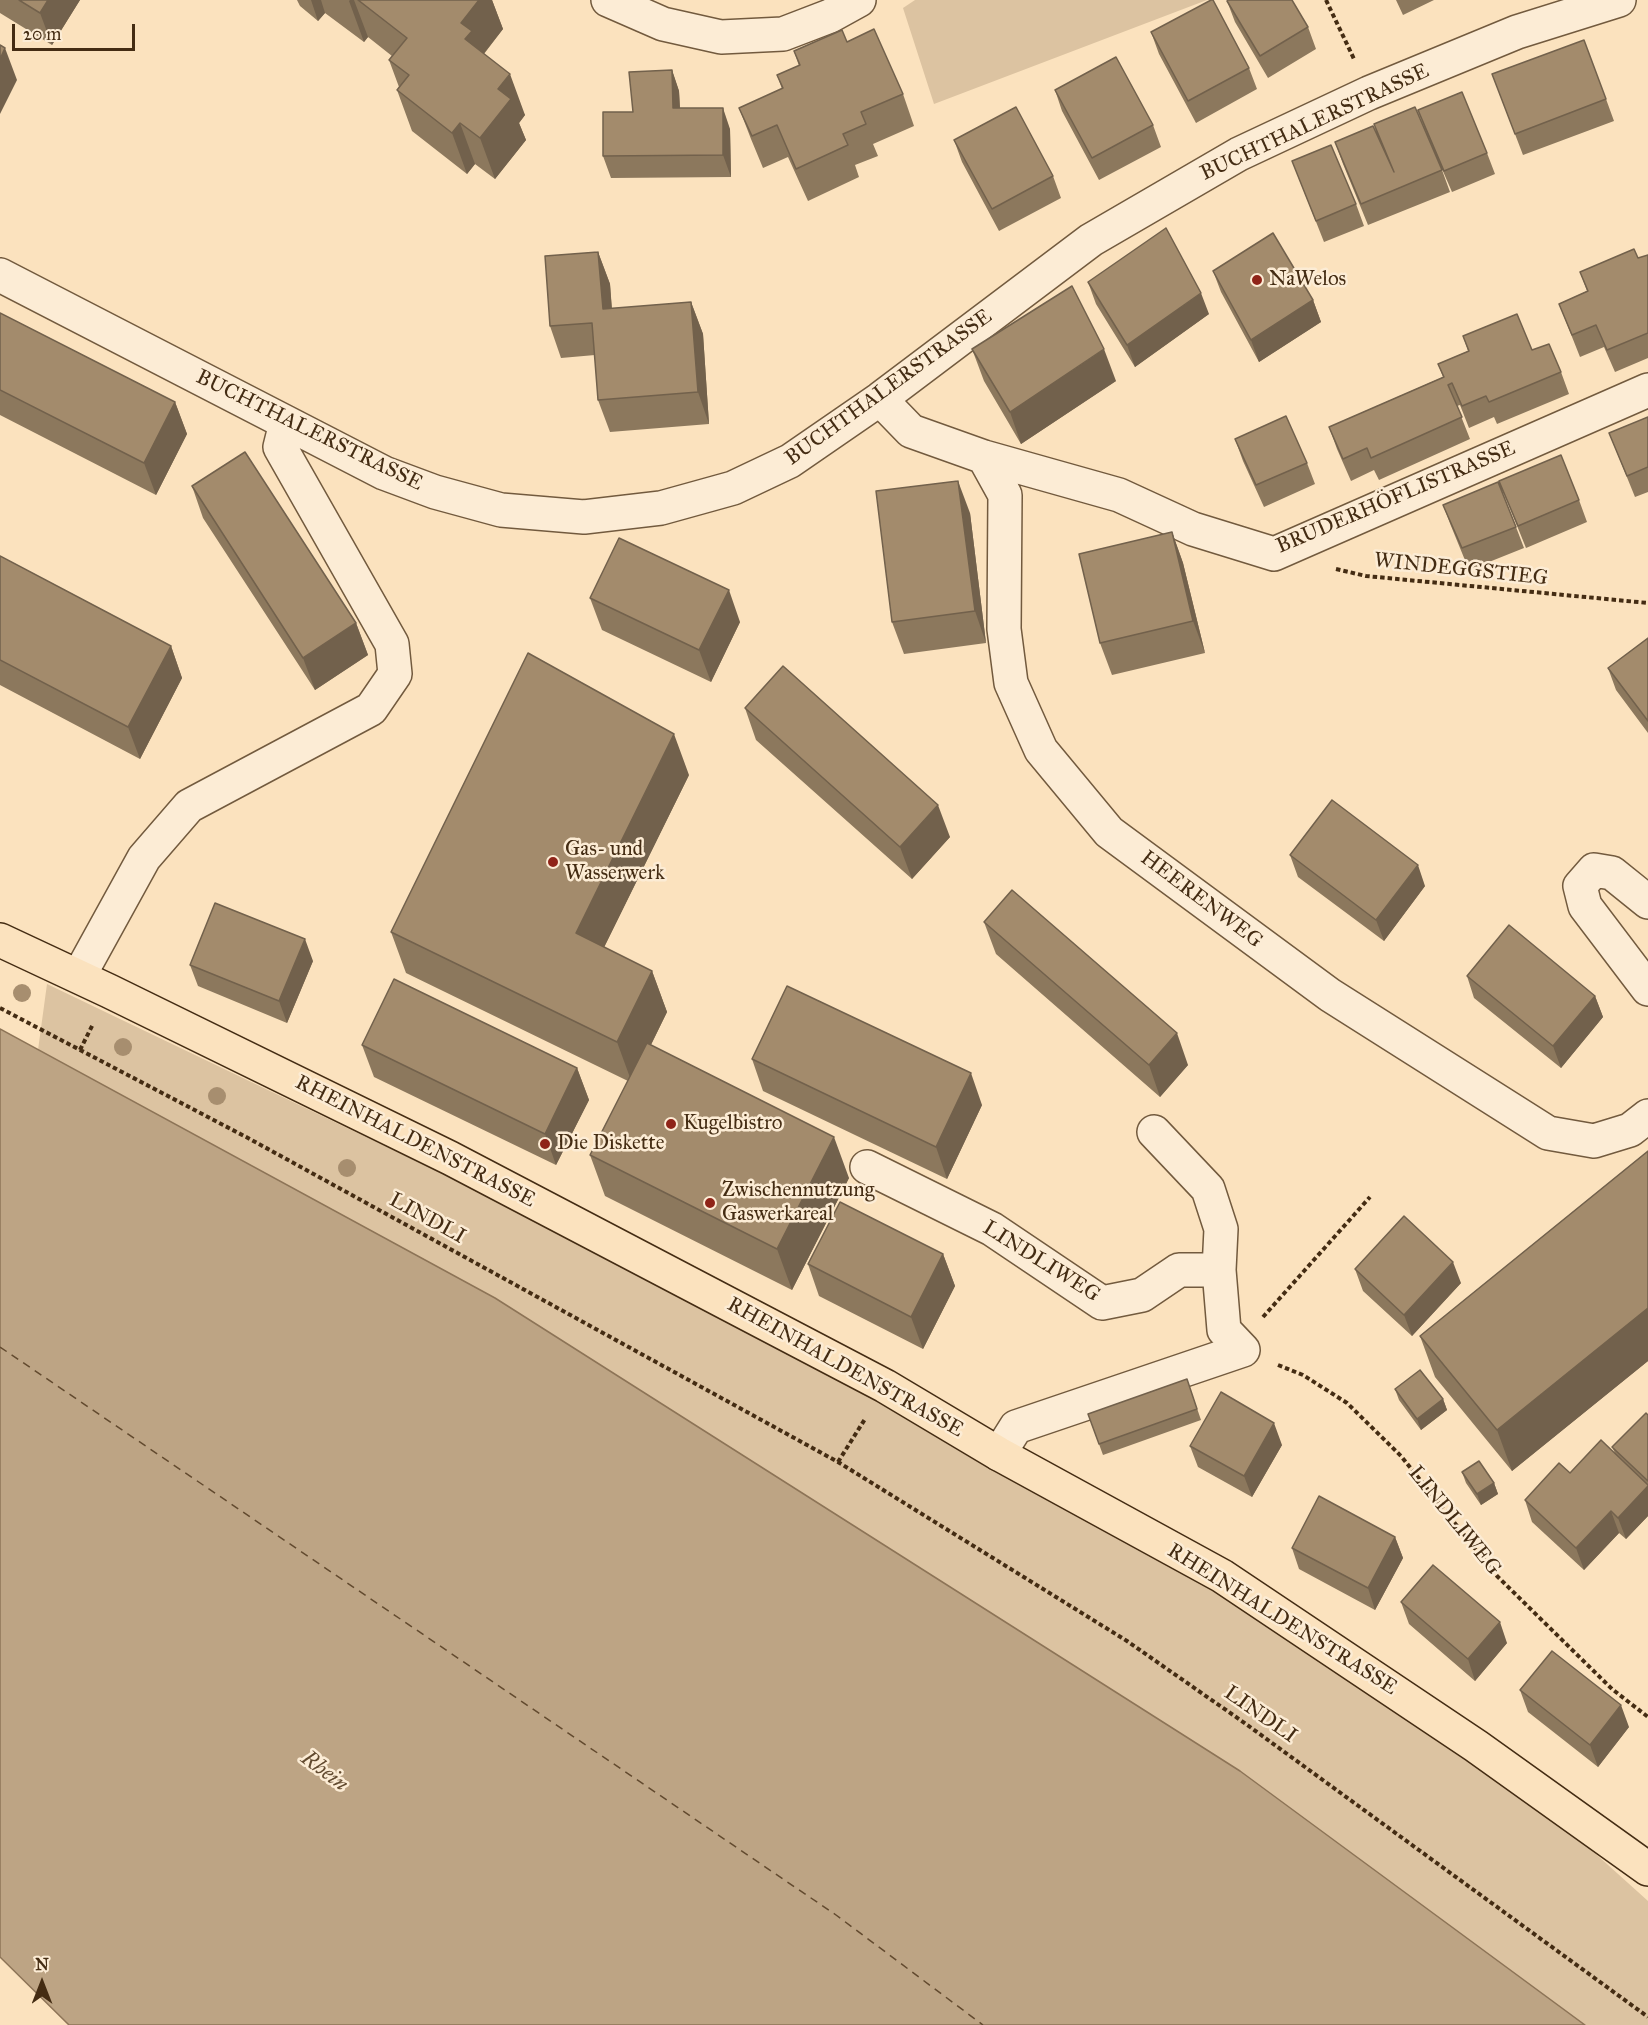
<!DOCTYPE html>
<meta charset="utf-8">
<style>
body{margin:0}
#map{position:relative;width:1648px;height:2025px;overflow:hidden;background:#fbe2be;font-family:"IM FELL Great Primer",serif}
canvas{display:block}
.north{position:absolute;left:12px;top:1953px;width:60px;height:60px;-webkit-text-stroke:4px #fcecd5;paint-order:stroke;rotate:0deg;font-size:16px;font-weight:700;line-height:24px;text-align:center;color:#442c13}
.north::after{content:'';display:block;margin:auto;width:21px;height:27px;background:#442c13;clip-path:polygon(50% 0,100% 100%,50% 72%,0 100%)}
.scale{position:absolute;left:12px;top:24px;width:123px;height:27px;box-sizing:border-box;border:3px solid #442c13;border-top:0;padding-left:8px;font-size:18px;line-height:21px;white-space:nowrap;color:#442c13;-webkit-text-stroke:4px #fcecd5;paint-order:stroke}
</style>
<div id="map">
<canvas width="1648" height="2025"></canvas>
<div class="north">N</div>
<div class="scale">20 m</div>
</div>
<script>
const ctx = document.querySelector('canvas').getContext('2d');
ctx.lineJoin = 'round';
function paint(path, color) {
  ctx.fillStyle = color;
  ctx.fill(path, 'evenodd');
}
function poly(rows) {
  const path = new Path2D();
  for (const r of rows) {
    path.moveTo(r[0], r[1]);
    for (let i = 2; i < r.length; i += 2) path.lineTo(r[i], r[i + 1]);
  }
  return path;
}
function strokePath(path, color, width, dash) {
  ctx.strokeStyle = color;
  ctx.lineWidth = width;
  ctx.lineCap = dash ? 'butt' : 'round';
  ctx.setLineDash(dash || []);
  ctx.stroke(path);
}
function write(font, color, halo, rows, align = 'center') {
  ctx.font = font + ' "IM FELL Great Primer",serif';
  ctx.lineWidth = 5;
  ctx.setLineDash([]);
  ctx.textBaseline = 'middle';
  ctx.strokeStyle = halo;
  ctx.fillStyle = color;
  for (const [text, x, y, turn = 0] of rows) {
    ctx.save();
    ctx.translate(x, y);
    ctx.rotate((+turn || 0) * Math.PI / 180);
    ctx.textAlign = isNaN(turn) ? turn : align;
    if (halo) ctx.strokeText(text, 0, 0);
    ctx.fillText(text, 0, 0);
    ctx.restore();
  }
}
const green = poly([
 [915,0,1207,0,934,104,903,8],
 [47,984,885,1386,1476,1746,1648,1901,1648,2025,1585,2025,1240,1771,495,1298,38,1050]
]);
const water = poly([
 [0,1029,495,1298,1240,1771,1585,2025,69,2025,0,1957,0,1029]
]);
const ferry = poly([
 [0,1347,836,1915,983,2025]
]);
const path = poly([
 [1326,0,1354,59],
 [1336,569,1366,576,1648,603],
 [0,1008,248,1138,838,1462,1127,1641,1246,1724,1648,2017],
 [80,1050,93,1024],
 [1263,1317,1370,1197],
 [1278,1365,1303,1375,1347,1403,1401,1456,1497,1576,1612,1689,1648,1717],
 [838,1462,865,1419]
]);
const minor = poly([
 [608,0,663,24,721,37,783,34,830,16,859,0],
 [0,275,384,473,435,492,501,510,584,517,661,508,733,488,790,461,880,399,1091,240,1239,154,1369,93,1517,32,1619,0],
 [880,399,911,431,984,457,1119,495,1193,529,1274,554,1648,390],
 [984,457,1005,495,1004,629,1011,683,1041,750,1109,832,1330,995,1548,1133,1594,1141,1630,1130,1648,1116],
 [1648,902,1612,873,1594,870,1580,886,1585,906,1648,989],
 [79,976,144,858,189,806,371,709,395,674,392,644,280,447,286,423],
 [867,1167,992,1229,1102,1303,1142,1295,1179,1270,1219,1270,1221,1229,1208,1189,1154,1132],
 [999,1454,1016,1427,1243,1350,1224,1330,1219,1270]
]);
const major = poly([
 [0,940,109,991,450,1158,885,1386,999,1454,1222,1576,1476,1746,1648,1869]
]);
const trees = [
 [22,993],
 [123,1047],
 [217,1096],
 [347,1168]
];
const wall = poly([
 [0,0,80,0,52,45,0,13],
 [297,0,492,0,503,29,484,54,525,115,519,123,526,140,495,179,475,164,467,174,412,131,397,90,399,87,389,60,392,56,368,37,364,42,325,13,318,21,300,6],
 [1396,0,1434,0,1403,15],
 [1227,1,1308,27,1316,49,1268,78,1235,22],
 [1151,32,1249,68,1257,89,1196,123,1159,54],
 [847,42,903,94,914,126,873,144,878,156,855,165,859,177,808,201,788,157,763,168,751,139,739,108,782,89,777,75,799,66,794,51],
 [672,70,679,91,680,108,730,129,731,177,611,178,603,156,633,112],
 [1492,74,1606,99,1614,121,1523,155],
 [1055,90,1153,125,1161,147,1099,180,1062,111],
 [1418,110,1487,153,1495,174,1452,192,1426,132],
 [1374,124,1442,170,1450,192,1368,225,1343,164,1335,142,1381,143],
 [954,140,1053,176,1061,198,999,231,962,162],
 [1292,161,1356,204,1364,226,1324,242],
 [598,252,610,284,612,309,691,302,703,334,709,424,610,432,598,400,595,355,561,358,550,326],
 [1648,255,1648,358,1615,372,1604,347,1580,357,1559,304,1587,291,1580,272,1638,258],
 [1213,271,1313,300,1321,322,1259,362,1221,292],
 [1088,282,1209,314,1135,367,1096,304],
 [0,313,175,402,187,434,156,495,0,415],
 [1463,336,1532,350,1561,372,1569,394,1497,424,1494,417,1469,428,1460,405,1457,406,1470,439,1379,480,1374,470,1351,481,1337,449,1329,427,1443,377,1438,364,1468,351],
 [972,349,1116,381,1021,444,984,381],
 [1648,417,1648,492,1635,497,1609,433],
 [1235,439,1307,463,1315,484,1264,507,1243,461],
 [1499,481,1579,500,1587,522,1526,548],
 [192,486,356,623,368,655,315,690,203,518],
 [1443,505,1516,527,1524,548,1469,570,1451,526],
 [970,513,986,643,904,654,892,622],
 [1172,532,1183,563,1205,653,1112,675,1100,643],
 [0,556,171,646,182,678,140,759,0,685],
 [590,598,740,622,711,682,602,630],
 [1648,638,1648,733,1616,690,1608,668],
 [745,708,950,837,912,879,756,740],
 [689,775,604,947,652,971,667,1012,651,1045,849,1178,792,1290,605,1196,590,1155,628,1081,406,973,391,932],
 [1290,855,1425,886,1384,941,1298,877],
 [984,922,1188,1065,1160,1097,996,954],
 [313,961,287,1023,198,986,190,965],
 [1467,976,1595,996,1603,1017,1561,1068,1474,998],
 [362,1045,577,1068,589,1100,556,1165,374,1077],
 [752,1059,982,1105,947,1179,763,1091],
 [1648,1151,1648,1361,1512,1471,1435,1377,1420,1336],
 [943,1254,955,1286,923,1349,819,1296,808,1264],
 [1355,1269,1461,1283,1412,1336,1363,1291],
 [1187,1379,1201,1420,1103,1455,1088,1414],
 [1395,1389,1443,1399,1447,1410,1421,1430,1399,1400],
 [1648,1415,1648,1516,1626,1539,1619,1533,1584,1570,1532,1522,1525,1500,1570,1473,1615,1453,1612,1447],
 [1282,1445,1252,1497,1198,1467,1190,1446],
 [1462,1472,1494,1483,1498,1494,1481,1505,1466,1483],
 [1395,1537,1403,1558,1375,1610,1299,1569,1292,1548],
 [1401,1602,1507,1643,1475,1681,1409,1624],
 [1520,1690,1629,1727,1598,1767,1528,1712]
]);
const shadedWall = poly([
 [48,0,80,0,52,45,40,13],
 [311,0,321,0,325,13,318,21],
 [350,0,354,0,368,37,364,42,349,1],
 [479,0,492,0,503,29,481,57,465,39,461,23],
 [5,48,17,80,0,114,0,59],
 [672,70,679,91,681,130,673,108],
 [510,74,525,115,519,123,526,140,495,179,480,138,498,89],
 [723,108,730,129,731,177,723,155],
 [460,123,475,164,467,174,452,133],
 [598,252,610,284,614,341,603,309],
 [1201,293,1209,314,1135,367,1127,345],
 [1313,300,1321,322,1259,362,1251,340],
 [691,302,703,334,709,424,698,392],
 [1104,349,1116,381,1021,444,1010,412],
 [175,402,187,434,156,495,144,463],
 [958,481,970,513,986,643,975,611],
 [1172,532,1183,563,1205,653,1193,621],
 [729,590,740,622,711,682,699,650],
 [356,623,368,655,315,690,303,658],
 [171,646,182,678,140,759,128,727],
 [674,734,689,775,591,974,576,933],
 [938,805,950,837,912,879,900,847],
 [1418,865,1425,886,1384,941,1376,920],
 [305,939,313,961,287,1023,279,1001],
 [652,971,667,1012,632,1083,617,1042],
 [1595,996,1603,1017,1561,1068,1553,1046],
 [1177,1033,1188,1065,1160,1097,1149,1065],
 [577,1068,589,1100,556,1165,545,1134],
 [971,1073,982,1105,947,1179,936,1147],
 [834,1137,849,1178,792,1290,777,1249],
 [943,1254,955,1286,923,1349,911,1317],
 [1453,1262,1461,1283,1412,1336,1404,1315],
 [1648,1308,1648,1361,1512,1471,1497,1430],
 [1443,1399,1447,1410,1421,1430,1417,1419],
 [1274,1423,1282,1445,1252,1497,1244,1476],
 [1494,1483,1498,1494,1481,1505,1477,1494],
 [1648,1486,1648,1516,1626,1539,1618,1518],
 [1611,1511,1619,1533,1584,1570,1576,1548],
 [1395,1537,1403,1558,1375,1610,1368,1588],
 [1500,1622,1507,1643,1475,1681,1468,1659],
 [1621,1705,1629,1727,1598,1767,1590,1745]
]);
const building = poly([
 [19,0,48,0,40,13,19,0],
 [358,0,479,0,461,23,472,31,465,39,510,74,498,89,511,99,480,138,460,123,452,133,397,90,409,75,389,60,407,38,358,0],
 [1211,0,1213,0,1249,68,1188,101,1151,32,1211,0],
 [1228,0,1292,0,1308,27,1260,56,1227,1,1228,0],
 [874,29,903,94,861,112,866,124,843,134,848,145,796,169,777,125,752,136,739,108,783,88,777,75,800,65,794,51,842,30,847,42,874,29],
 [1584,40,1606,99,1515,134,1492,74,1584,40],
 [0,45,5,48,0,59,0,45],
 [1116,57,1153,125,1092,158,1055,90,1116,57],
 [672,70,673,108,723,108,723,155,603,156,603,112,633,112,629,72,672,70],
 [1462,92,1487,153,1444,171,1418,110,1462,92],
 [1016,107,1053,176,992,209,954,140,1016,107],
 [1415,107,1442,170,1361,204,1335,142,1373,126,1394,172,1374,124,1415,107],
 [1331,145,1356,204,1316,221,1292,161,1331,145],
 [1166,228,1201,293,1127,345,1088,282,1166,228],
 [1273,233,1313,300,1251,340,1213,271,1273,233],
 [1634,249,1638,258,1648,255,1648,333,1607,350,1596,325,1572,335,1559,304,1588,291,1580,272,1634,249],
 [598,252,603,309,691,302,698,392,598,400,592,323,550,326,545,256,598,252],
 [1072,286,1104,349,1010,412,972,349,1072,286],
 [0,313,175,402,144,463,0,390,0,313],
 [1517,314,1532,350,1549,344,1561,372,1489,402,1486,396,1462,406,1452,383,1448,385,1462,417,1371,458,1367,448,1343,459,1329,427,1444,377,1438,364,1469,351,1463,336,1517,314],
 [1286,416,1307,463,1256,485,1235,439,1286,416],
 [1648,417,1648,467,1627,476,1609,433,1648,417],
 [245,452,356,623,303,658,192,486,245,452],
 [1561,455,1579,500,1518,526,1499,481,1561,455],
 [958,481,975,611,892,622,876,491,958,481],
 [1498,482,1516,527,1462,548,1443,505,1498,482],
 [1172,532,1193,621,1100,643,1079,554,1172,532],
 [619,538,729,590,699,650,590,598,619,538],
 [0,556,171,646,128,727,0,660,0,556],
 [1648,638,1648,721,1608,668,1648,638],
 [528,653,674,734,576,933,652,971,617,1042,391,932,528,653],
 [783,666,938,805,900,847,745,708,783,666],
 [1332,800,1418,865,1376,920,1290,855,1332,800],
 [1012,890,1177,1033,1149,1065,984,922,1012,890],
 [215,903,305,939,279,1001,190,965,215,903],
 [1509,925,1595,996,1553,1046,1467,976,1509,925],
 [394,979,577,1068,545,1134,362,1045,394,979],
 [787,986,971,1073,936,1147,752,1059,787,986],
 [647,1043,834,1137,777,1249,590,1155,647,1043],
 [1648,1151,1648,1308,1497,1430,1420,1336,1648,1151],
 [840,1202,943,1254,911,1317,808,1264,840,1202],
 [1404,1216,1453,1262,1404,1315,1355,1269,1404,1216],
 [1420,1370,1443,1399,1417,1419,1395,1389,1420,1370],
 [1187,1379,1197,1409,1099,1444,1088,1414,1187,1379],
 [1221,1392,1274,1423,1244,1476,1190,1446,1221,1392],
 [1646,1413,1648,1415,1648,1481,1612,1447,1646,1413],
 [1601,1440,1648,1485,1648,1486,1618,1518,1611,1511,1576,1548,1525,1500,1559,1463,1570,1473,1601,1440],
 [1479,1461,1494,1483,1477,1494,1462,1472,1479,1461],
 [1319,1496,1395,1537,1368,1588,1292,1548,1319,1496],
 [1433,1565,1500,1622,1468,1659,1401,1602,1433,1565],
 [1552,1651,1621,1705,1590,1745,1520,1690,1552,1651]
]);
const markers = [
 [1257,280,6,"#8f2418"],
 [553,862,6,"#8f2418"],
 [671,1124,6,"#8f2418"],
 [545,1144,6,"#8f2418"],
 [710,1203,6,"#8f2418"]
];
const streetNames = [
 ["BUCHTHALERSTRASSE",1315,123,-25],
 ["BUCHTHALERSTRASSE",889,388,-36],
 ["BUCHTHALERSTRASSE",309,431,26],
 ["BRUDERHÖFLISTRASSE",1396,498,-23],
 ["WINDEGGSTIEG",1461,570,6],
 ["HEERENWEG",1201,900,37],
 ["RHEINHALDENSTRASSE",415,1142,27],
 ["LINDLI",427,1219,29],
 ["LINDLIWEG",1041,1262,32],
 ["RHEINHALDENSTRASSE",845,1368,29],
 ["LINDLIWEG",1454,1521,51],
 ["RHEINHALDENSTRASSE",1282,1620,32],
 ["LINDLI",1260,1715,35]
];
const poiNames = [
 ["NaWelos",1269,280],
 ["Gas- und",565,850],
 ["Wasserwerk",565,874],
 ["Kugelbistro",683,1124],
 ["Die Diskette",557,1144],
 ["Zwischennutzung",722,1191],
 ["Gaswerkareal",722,1215]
];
const waterNames = [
 ["Rhein",324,1772,37]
];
paint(green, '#dcc3a1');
paint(water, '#bda484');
strokePath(water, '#8d7457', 1.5);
strokePath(ferry, '#624a2f', 1.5, [8, 6]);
strokePath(minor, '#725a3e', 36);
strokePath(major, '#442c13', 36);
strokePath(path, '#442c13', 4, [4.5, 3]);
strokePath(minor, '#fcecd5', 33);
strokePath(major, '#fbe2be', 33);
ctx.fillStyle = '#a78e6f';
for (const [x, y] of trees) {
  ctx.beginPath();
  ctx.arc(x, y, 9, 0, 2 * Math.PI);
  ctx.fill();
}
paint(wall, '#8c785d');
paint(shadedWall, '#72614c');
paint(building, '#a38b6c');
strokePath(building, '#72614c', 1.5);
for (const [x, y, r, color] of markers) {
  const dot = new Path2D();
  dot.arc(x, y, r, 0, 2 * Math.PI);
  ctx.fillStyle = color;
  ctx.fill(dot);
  strokePath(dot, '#fcecd5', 2);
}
write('21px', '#442c13', '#fcecd5', streetNames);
write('21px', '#442c13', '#fcecd5', poiNames, 'left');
write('italic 22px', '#624a2f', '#fcecd5', waterNames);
</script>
